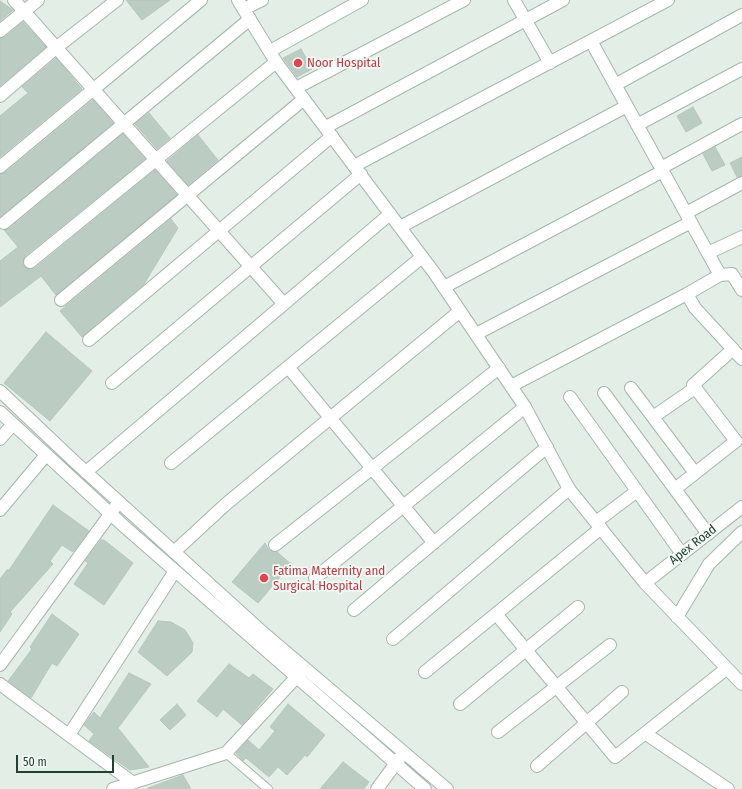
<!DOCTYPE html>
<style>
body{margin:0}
#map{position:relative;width:742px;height:789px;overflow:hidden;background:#e3eee7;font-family:"Fira Sans Condensed",sans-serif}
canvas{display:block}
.scale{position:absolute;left:16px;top:755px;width:98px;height:18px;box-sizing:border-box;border:2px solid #214132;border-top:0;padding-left:5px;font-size:12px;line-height:14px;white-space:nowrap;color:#214132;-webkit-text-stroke:3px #f4faf6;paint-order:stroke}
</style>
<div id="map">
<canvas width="742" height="789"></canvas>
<div class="scale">50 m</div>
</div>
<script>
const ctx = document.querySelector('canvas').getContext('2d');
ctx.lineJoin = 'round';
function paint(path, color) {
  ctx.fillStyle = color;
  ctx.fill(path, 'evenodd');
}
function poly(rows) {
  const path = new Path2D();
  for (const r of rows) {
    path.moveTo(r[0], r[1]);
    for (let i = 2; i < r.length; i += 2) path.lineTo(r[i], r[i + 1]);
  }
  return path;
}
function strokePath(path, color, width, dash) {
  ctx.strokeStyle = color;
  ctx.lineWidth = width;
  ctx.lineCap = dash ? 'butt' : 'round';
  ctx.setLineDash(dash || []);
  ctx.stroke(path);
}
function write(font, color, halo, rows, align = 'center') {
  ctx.font = font + ' "Fira Sans Condensed",sans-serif';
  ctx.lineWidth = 3.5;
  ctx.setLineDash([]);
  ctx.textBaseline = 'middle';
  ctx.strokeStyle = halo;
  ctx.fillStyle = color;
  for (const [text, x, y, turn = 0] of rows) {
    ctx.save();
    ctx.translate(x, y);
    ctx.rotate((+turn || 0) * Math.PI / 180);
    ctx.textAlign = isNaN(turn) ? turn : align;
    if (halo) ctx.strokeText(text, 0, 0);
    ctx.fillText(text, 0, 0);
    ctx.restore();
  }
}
const building = poly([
 [126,0,170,0,142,20,126,0],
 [0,1,13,10,0,21,0,1],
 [23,22,46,47,0,86,0,38,5,37,23,22],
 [301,49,312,69,297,77,283,58,301,49],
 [56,58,82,89,0,157,0,116,28,93,22,87,56,58],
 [93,100,113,123,0,217,0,174,5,173,93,100],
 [693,107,702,123,686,132,677,116,693,107],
 [149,113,170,138,157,149,135,124,149,113],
 [123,134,145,159,25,256,23,263,24,267,31,269,35,268,155,170,177,195,56,295,41,276,0,307,0,261,18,247,4,230,9,229,123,134],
 [198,135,218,160,188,185,167,161,198,135],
 [715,147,725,165,712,171,703,154,715,147],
 [742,157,742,176,737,177,730,163,742,157],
 [171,219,178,228,144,284,82,337,60,311,171,219],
 [46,332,92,371,50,421,4,383,46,332],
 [53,505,89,531,73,552,62,545,50,561,53,564,10,612,12,614,0,632,0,579,7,570,9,570,53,505],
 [101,540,104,540,133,563,104,605,74,584,88,563,85,561,101,540],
 [265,543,269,550,277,552,291,564,258,603,232,582,265,543],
 [52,614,79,634,57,666,52,663,31,698,8,681,32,649,30,647,52,614],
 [158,621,171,622,185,630,193,643,192,652,167,676,138,652,158,621],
 [229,664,249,678,253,674,273,689,242,725,223,709,217,717,197,701,229,664],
 [129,673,151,684,118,728,149,767,130,770,89,741,94,734,84,725,94,712,100,718,129,673],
 [177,704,186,715,170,730,160,720,177,704],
 [288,704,325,735,307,757,305,755,287,775,278,767,269,777,246,758,243,761,236,753,248,740,259,750,275,731,270,727,288,704],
 [343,762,369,782,364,789,320,789,343,762],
 [183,775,191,789,148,789,148,788,183,775]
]);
const service = poly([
 [226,753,268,789]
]);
const minor = poly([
 [14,0,284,304],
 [514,0,550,63],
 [244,9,262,0],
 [0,31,38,0],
 [591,41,720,275],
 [270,51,362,0],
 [615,85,742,15],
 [296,88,464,0],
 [0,96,57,47,117,0],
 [637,125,742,69],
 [326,127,563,0],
 [354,166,668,0],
 [0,167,201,0],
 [661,168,742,124],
 [686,213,742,183],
 [4,223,250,19],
 [400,227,627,106],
 [708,253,742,237],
 [30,262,276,62],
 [444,287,663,171],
 [687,294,695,308,742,359],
 [61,300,304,99],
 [476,334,691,222],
 [89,340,332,136],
 [288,367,434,543],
 [112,383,361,174],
 [511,386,687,294,720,275,732,274,742,290],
 [631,388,695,473],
 [604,393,708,534],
 [570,397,682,554],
 [653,417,695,388],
 [0,439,13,424],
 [171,463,422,257],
 [86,472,390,214],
 [675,489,736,441,693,385,732,350],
 [0,510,46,455],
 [596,522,637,491],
 [275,545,499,368],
 [174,552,226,504,460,311],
 [315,578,525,407],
 [354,610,547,447],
 [496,614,615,757,726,669],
 [393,639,569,489],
 [0,665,119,502],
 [425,672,601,528],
 [0,684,132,782],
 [460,704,578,607],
 [498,732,610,645],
 [646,734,728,789],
 [69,735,175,571],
 [537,766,622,692],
 [113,789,226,753,303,670],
 [377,789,402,755]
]);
const tertiary = poly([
 [238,0,276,62,435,274,525,407,569,489,645,583,742,684],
 [0,391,75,462,260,630,447,789],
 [0,412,126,528,425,789],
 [645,583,742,507],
 [677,617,709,564,742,532]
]);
const markers = [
 [298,63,5,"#e0444e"],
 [264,578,5,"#e0444e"]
];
const healthNames = [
 ["Noor Hospital",307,63],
 ["Fatima Maternity and",273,571],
 ["Surgical Hospital",273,586]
];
const streetNames = [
 ["Apex Road",693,545,-38]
];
paint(building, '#bbccc2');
strokePath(building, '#b5c8bc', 1);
strokePath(service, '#a5b7ad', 10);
strokePath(minor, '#a5b7ad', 14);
strokePath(tertiary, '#a5b7ad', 14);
strokePath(service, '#fff', 8);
strokePath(minor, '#fff', 12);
strokePath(tertiary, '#fff', 12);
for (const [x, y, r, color] of markers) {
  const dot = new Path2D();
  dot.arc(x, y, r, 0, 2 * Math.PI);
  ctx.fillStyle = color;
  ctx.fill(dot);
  strokePath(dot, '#f4faf6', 1.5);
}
write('13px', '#be3a42', '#f4faf6', healthNames, 'left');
write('13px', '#214132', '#f4faf6', streetNames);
</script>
